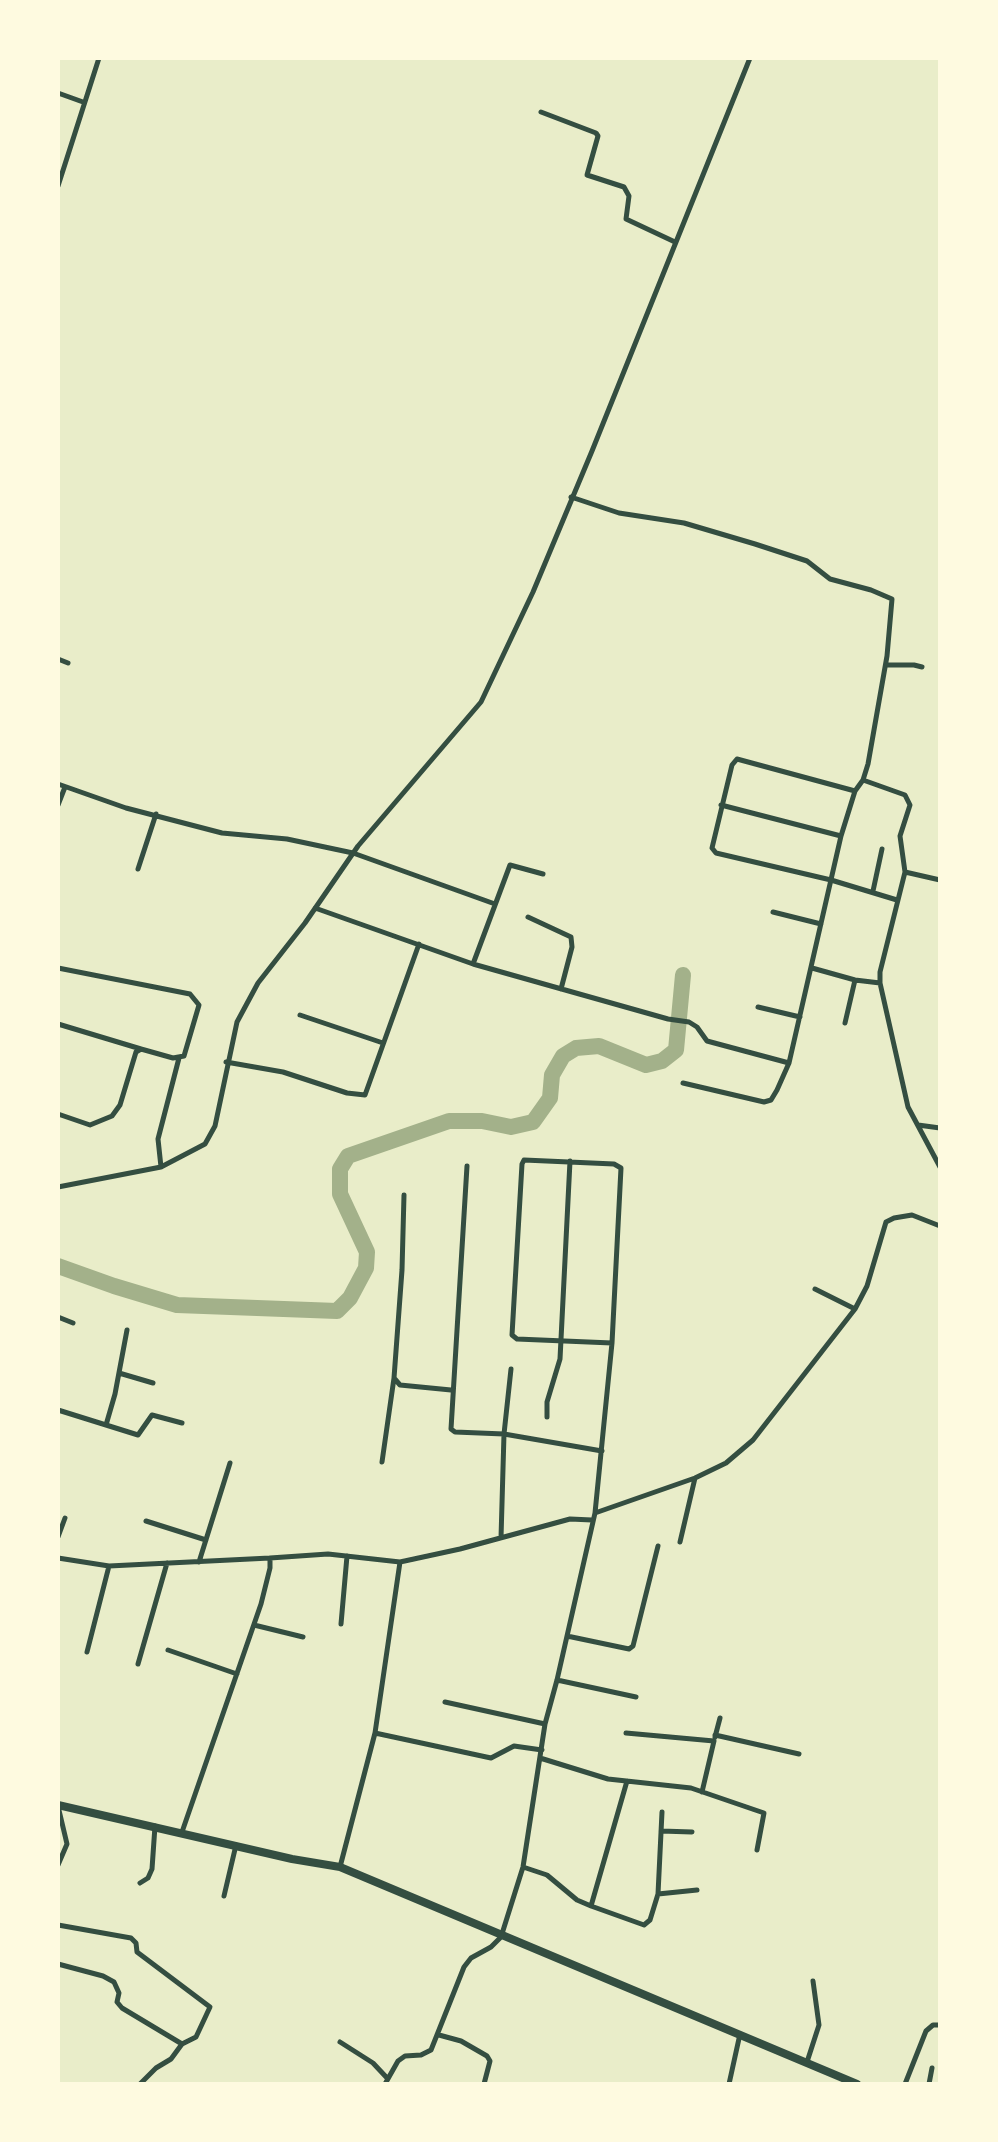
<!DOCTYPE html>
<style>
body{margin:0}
#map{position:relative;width:998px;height:2142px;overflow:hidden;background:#e9edc9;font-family:Figtree,sans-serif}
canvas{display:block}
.frame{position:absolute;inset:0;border:60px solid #fefae0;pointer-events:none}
</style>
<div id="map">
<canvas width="998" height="2142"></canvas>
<div class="frame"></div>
</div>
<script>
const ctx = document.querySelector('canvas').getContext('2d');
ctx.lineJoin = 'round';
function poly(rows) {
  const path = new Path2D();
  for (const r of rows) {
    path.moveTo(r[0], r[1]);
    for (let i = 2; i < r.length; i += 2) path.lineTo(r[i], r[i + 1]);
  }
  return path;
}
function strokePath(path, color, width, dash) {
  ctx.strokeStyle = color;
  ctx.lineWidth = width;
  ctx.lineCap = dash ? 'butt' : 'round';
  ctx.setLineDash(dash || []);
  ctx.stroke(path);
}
const river = poly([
 [58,1266,114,1286,177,1305,337,1311,350,1298,366,1268,367,1252,340,1194,340,1169,348,1156,449,1121,482,1121,511,1127,533,1122,550,1098,552,1075,563,1056,576,1048,599,1046,646,1065,662,1061,676,1050,683,975]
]);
const minor = poly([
 [58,93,83,102],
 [541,112,596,133,598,136,587,175,624,187,629,196,626,219,675,242],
 [58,186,99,58],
 [58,659,68,663],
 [886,665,914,665,922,667],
 [863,780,905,795,910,805,900,836,905,872,880,972,880,983,908,1107,940,1167],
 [58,784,126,808,222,833,287,839,353,853,495,904],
 [855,791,737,759,732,765,712,848,716,853,831,880,897,900],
 [58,805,65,787],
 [721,805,841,836],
 [138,869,156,814],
 [905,872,940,880],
 [873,891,882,849],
 [315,908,473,964,668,1019,689,1022,697,1027,707,1041,789,1063,841,836,855,791,863,780,868,764,887,656,892,599,871,590,830,579,807,561,755,544,684,523,619,513,571,497],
 [773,912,821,924],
 [528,917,571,937,572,947,561,989],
 [473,964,510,865,543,874],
 [58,968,190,994,199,1005,184,1056,173,1058,141,1049,136,1052,120,1105,112,1116,90,1125,58,1114],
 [812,968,855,980,880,983],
 [758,1007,800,1017],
 [300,1015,383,1043],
 [845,1023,855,980],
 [58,1024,141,1049],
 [226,1062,283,1072,347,1093,365,1095,419,944],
 [683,1083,764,1102,771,1100,777,1090,789,1063],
 [918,1125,940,1128],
 [467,1166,451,1429,455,1432,504,1434,602,1451],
 [161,1167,158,1139,179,1058],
 [58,1187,161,1167,205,1144,215,1126,237,1022,258,983,305,923,358,846,481,702,533,592,592,451,750,58],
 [404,1195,402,1270,394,1378,400,1385,451,1390],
 [815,1289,855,1309],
 [58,1317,73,1323],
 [119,1373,153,1383],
 [58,1410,138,1435,152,1415,182,1423],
 [547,1417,547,1402,560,1359,570,1161],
 [106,1425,115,1394,127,1330],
 [382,1462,394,1378],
 [595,1513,612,1343,621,1168,614,1164,524,1160,522,1164,512,1335,517,1339,612,1343],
 [146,1521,206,1540],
 [58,1537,65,1518],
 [501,1538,504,1434,511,1369],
 [680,1542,695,1478],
 [58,1558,109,1566,270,1558,270,1568,261,1604,182,1832],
 [270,1558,328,1554,400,1562,460,1549,570,1519,592,1520],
 [199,1562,230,1463],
 [341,1624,347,1556],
 [254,1625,303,1637],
 [567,1636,629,1649,633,1646,658,1546],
 [168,1650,237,1674],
 [87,1652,109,1566],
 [138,1664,167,1563],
 [557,1680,636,1697],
 [445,1702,545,1724],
 [375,1733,400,1562],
 [626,1733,714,1741,702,1792],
 [715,1735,799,1754],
 [715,1737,720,1718],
 [540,1758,608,1779,691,1788,764,1813,757,1850],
 [627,1781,591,1906,644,1925,650,1920,658,1894,697,1890],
 [58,1806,67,1844,58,1865],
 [661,1831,692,1832],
 [340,1867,375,1733,491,1758,514,1746,542,1750],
 [523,1867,547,1875,577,1900,591,1906],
 [140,1883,148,1878,152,1869,155,1826],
 [658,1894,662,1812],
 [224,1896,236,1845],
 [58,1925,131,1938,136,1943,137,1952,210,2007,196,2037,182,2044,171,2059,156,2068,140,2084],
 [58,1964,103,1976,114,1982,119,1993,117,2002,122,2008,182,2044],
 [439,2035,461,2041,487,2056,490,2061,484,2084],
 [340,2042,373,2063,388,2079],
 [807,2062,819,2025,813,1981],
 [385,2084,398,2061,405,2056,421,2055,431,2050,464,1967,471,1958,491,1947,501,1937,523,1867,545,1724,557,1680,595,1513,695,1478,726,1463,753,1440,855,1309,867,1286,886,1222,894,1218,912,1215,940,1226],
 [729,2084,740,2034],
 [905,2084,926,2031,933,2025,940,2025],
 [929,2084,932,2068]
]);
const secondary = poly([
 [58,1805,292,1859,340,1867,857,2084]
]);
strokePath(river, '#a3b18a', 16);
strokePath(minor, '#344e41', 5);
strokePath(secondary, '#344e41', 8);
</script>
